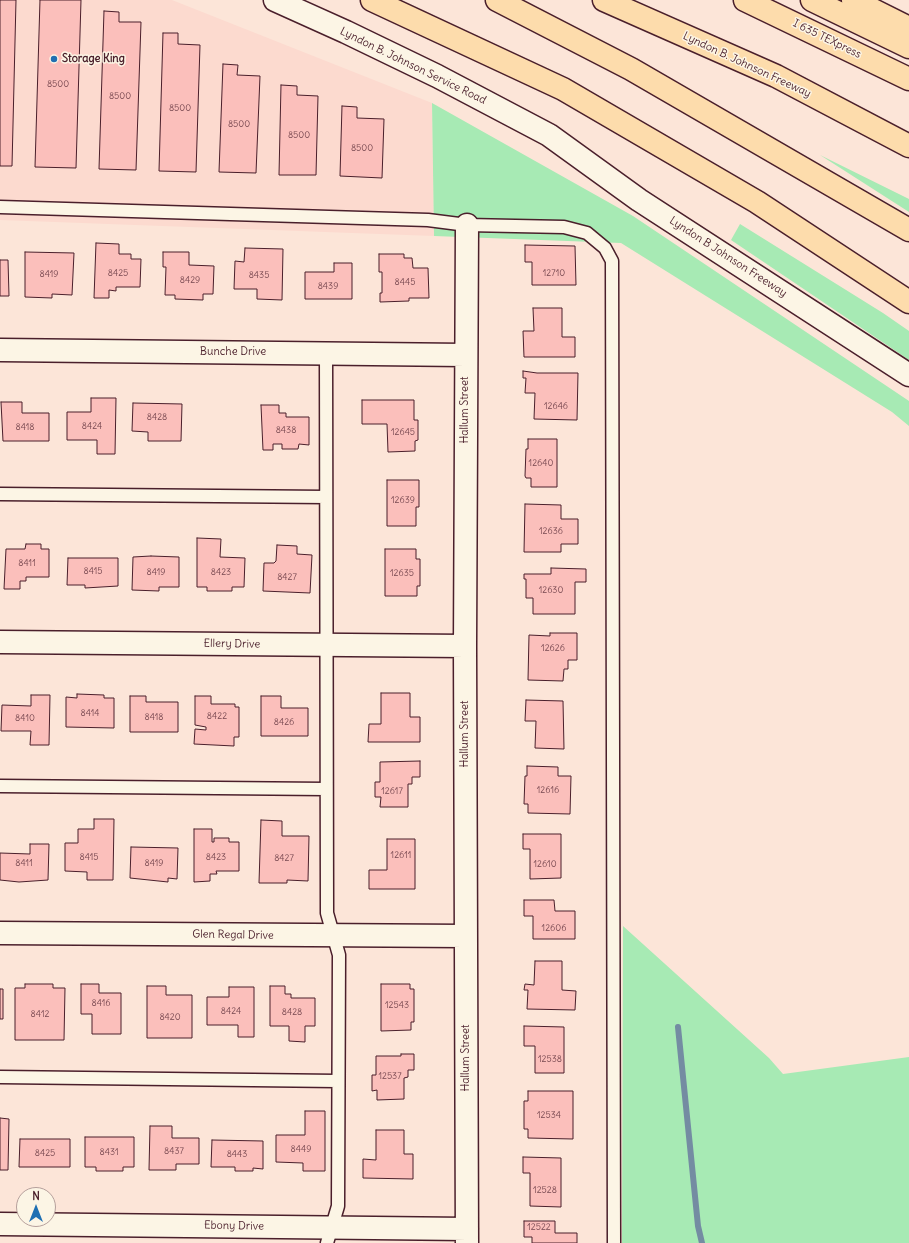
<!DOCTYPE html>
<style>
body{margin:0}
#map{position:relative;width:909px;height:1243px;overflow:hidden;background:#fce5d8;font-family:Delius,sans-serif}
canvas{display:block}
.north{position:absolute;left:16px;top:1187px;width:40px;height:40px;box-sizing:border-box;background:#fcf5e5;border:1px solid #b59f9b;border-radius:50%;rotate:0deg;font-size:11px;font-weight:700;line-height:16px;text-align:center;color:#4a1f2b}
.north::after{content:'';display:block;margin:auto;width:14px;height:18px;background:#1f6fb2;clip-path:polygon(50% 0,100% 100%,50% 72%,0 100%)}
</style>
<div id="map">
<canvas width="909" height="1243"></canvas>
<div class="north">N</div>
</div>
<script>
const ctx = document.querySelector('canvas').getContext('2d');
ctx.lineJoin = 'round';
function paint(path, color) {
  ctx.fillStyle = color;
  ctx.fill(path, 'evenodd');
}
function poly(rows) {
  const path = new Path2D();
  for (const r of rows) {
    path.moveTo(r[0], r[1]);
    for (let i = 2; i < r.length; i += 2) path.lineTo(r[i], r[i + 1]);
  }
  return path;
}
function strokePath(path, color, width, dash) {
  ctx.strokeStyle = color;
  ctx.lineWidth = width;
  ctx.lineCap = dash ? 'butt' : 'round';
  ctx.setLineDash(dash || []);
  ctx.stroke(path);
}
function write(font, color, halo, rows, align = 'center') {
  ctx.font = font + ' Delius,sans-serif';
  ctx.lineWidth = 3;
  ctx.setLineDash([]);
  ctx.textBaseline = 'middle';
  ctx.strokeStyle = halo;
  ctx.fillStyle = color;
  for (const [text, x, y, turn = 0] of rows) {
    ctx.save();
    ctx.translate(x, y);
    ctx.rotate((+turn || 0) * Math.PI / 180);
    ctx.textAlign = isNaN(turn) ? turn : align;
    if (halo) ctx.strokeText(text, 0, 0);
    ctx.fillText(text, 0, 0);
    ctx.restore();
  }
}
const built = poly([
 [0,0,172,0,432,103,434,236,0,220]
]);
const green = poly([
 [432,103,633,216,909,401,909,426,892,412,621,243,434,236],
 [820,155,909,199,909,212],
 [740,224,883,313,909,331,909,360,731,240],
 [623,926,769,1058,783,1074,909,1057,909,1243,622,1243]
]);
const stream = poly([
 [678,1027,698,1226,702,1243]
]);
const building = poly([
 [0,0,16,0,12,166,0,166,0,0],
 [40,0,81,0,76,168,35,167,40,0],
 [104,11,119,12,119,22,141,22,136,170,99,169,104,11],
 [163,33,178,33,178,44,200,45,196,172,159,171,163,33],
 [223,64,238,65,237,75,260,76,256,173,219,172,223,64],
 [281,85,297,86,297,95,318,96,316,175,279,175,281,85],
 [342,106,357,107,357,118,384,119,382,178,340,176,342,106],
 [96,243,119,244,119,254,131,254,131,259,141,259,140,287,116,287,116,291,109,290,109,298,94,298,96,243],
 [525,245,575,246,576,285,532,285,532,262,525,262,525,245],
 [245,248,283,249,282,300,257,299,257,289,234,289,235,261,244,262,245,248],
 [25,252,74,253,72,295,52,294,52,298,25,297,25,252],
 [163,252,189,252,189,265,214,266,213,294,203,294,203,300,175,299,175,295,165,295,166,267,163,267,163,252],
 [379,254,404,254,404,258,412,258,413,268,428,268,429,298,409,298,409,301,380,302,380,293,382,293,382,272,379,272,379,254],
 [0,260,8,260,9,296,0,296,0,260],
 [334,263,352,263,352,299,305,299,305,272,334,272,334,263],
 [533,308,562,308,562,337,575,337,575,357,524,357,523,331,534,331,533,308],
 [523,371,537,373,578,373,577,420,534,419,535,393,525,393,526,378,523,378,523,371],
 [91,398,116,398,115,454,97,454,97,440,67,440,67,412,91,412,91,398],
 [362,400,414,400,414,420,418,420,418,440,415,441,415,451,388,452,387,424,362,424,362,400],
 [1,402,22,402,22,413,49,413,49,441,3,441,1,402],
 [133,403,182,404,181,441,148,441,148,432,132,431,133,403],
 [261,405,279,405,279,413,286,413,286,417,309,417,309,445,299,444,298,449,282,449,282,444,273,444,273,450,263,450,261,405],
 [528,439,557,439,557,487,531,487,531,478,526,478,525,476,526,449,528,449,528,439],
 [387,480,419,480,419,507,416,507,416,526,387,526,387,480],
 [525,504,561,505,561,519,578,519,578,544,561,544,561,552,524,552,525,504],
 [197,538,221,539,220,557,245,558,244,587,232,587,232,591,207,591,207,587,197,587,197,538],
 [26,544,41,544,41,549,49,549,49,577,26,577,26,581,20,581,20,589,4,589,6,549,25,549,26,544],
 [277,545,297,546,297,554,312,555,310,593,263,591,264,563,274,563,276,561,277,545],
 [385,549,416,549,416,559,420,559,420,586,417,586,417,596,385,596,385,549],
 [151,556,179,557,179,587,159,587,159,591,132,590,133,557,151,556],
 [68,558,118,558,118,586,85,588,85,585,67,585,68,558],
 [551,568,586,569,586,582,575,582,575,614,533,614,533,598,526,598,526,579,524,579,524,574,551,574,551,568],
 [550,633,577,633,577,660,568,660,568,669,564,669,563,681,528,680,529,635,550,636,550,633],
 [381,693,410,693,410,717,420,717,420,742,368,742,369,724,381,724,381,693],
 [77,694,104,695,104,698,114,698,114,728,66,727,66,697,77,698,77,694],
 [31,695,50,695,49,745,30,745,31,731,1,731,2,705,31,706,31,695],
 [130,696,146,696,146,702,178,702,178,732,130,732,130,696],
 [195,696,211,696,211,704,235,704,235,707,239,707,239,737,234,737,234,746,194,744,195,729,206,730,206,727,195,725,195,696],
 [261,696,281,696,281,708,308,708,308,736,261,736,261,696],
 [526,700,563,701,564,749,535,748,536,721,525,721,526,700],
 [420,761,420,777,412,777,412,784,408,784,408,807,380,807,381,797,375,797,375,782,380,782,380,762,420,761],
 [527,766,558,767,558,776,571,776,570,814,528,813,528,804,524,804,525,776,527,776,527,766],
 [94,819,114,819,113,880,87,880,87,872,65,871,65,843,78,843,78,829,94,829,94,819],
 [261,820,282,821,282,836,309,836,308,881,287,880,287,883,259,883,261,820],
 [194,829,212,829,212,842,214,842,214,838,229,838,229,842,239,842,239,871,216,871,217,874,210,874,210,881,194,882,194,829],
 [523,834,561,834,561,878,530,879,530,849,523,849,523,834],
 [387,839,415,839,415,889,369,889,369,870,387,870,387,839],
 [30,844,49,844,48,880,19,882,0,880,0,853,30,854,30,844],
 [131,847,178,848,177,879,168,878,168,882,130,878,131,847],
 [524,900,554,900,555,911,575,911,575,939,533,939,533,916,524,916,524,900],
 [535,961,562,961,562,990,576,991,575,1010,527,1009,528,990,524,990,525,984,534,985,535,961],
 [25,984,53,984,53,988,65,988,64,1040,15,1040,15,988,25,988,25,984],
 [81,984,99,984,99,993,121,993,121,1034,92,1034,92,1014,81,1014,81,984],
 [381,984,410,984,410,989,414,989,414,1022,411,1022,411,1030,381,1031,381,984],
 [147,986,166,986,166,995,192,995,192,1038,147,1038,147,986],
 [270,986,285,986,285,994,291,994,291,998,315,998,315,1026,305,1026,305,1042,289,1041,289,1026,270,1026,270,986],
 [229,987,254,987,254,1037,238,1037,238,1025,207,1025,207,997,229,997,229,987],
 [0,989,3,989,3,1019,0,1019,0,989],
 [524,1026,564,1027,564,1073,535,1073,535,1046,524,1046,524,1026],
 [401,1054,414,1054,414,1070,408,1070,408,1077,404,1078,404,1099,377,1100,377,1090,372,1091,372,1075,376,1075,376,1056,401,1056,401,1054],
 [528,1091,573,1091,573,1139,528,1138,528,1129,524,1129,524,1101,528,1101,528,1091],
 [305,1111,325,1111,325,1171,303,1171,303,1163,276,1162,276,1135,305,1135,305,1111],
 [0,1118,9,1119,8,1170,0,1170,0,1118],
 [150,1126,172,1126,172,1138,199,1138,199,1164,176,1164,176,1170,149,1170,150,1126],
 [376,1130,404,1130,404,1154,413,1154,413,1179,363,1178,363,1159,376,1160,376,1130],
 [85,1137,134,1137,134,1167,123,1167,123,1171,96,1171,96,1167,85,1167,85,1137],
 [20,1139,70,1139,70,1167,19,1167,20,1139],
 [212,1140,263,1141,263,1169,253,1168,253,1171,235,1171,235,1167,211,1167,212,1140],
 [523,1157,561,1158,561,1207,530,1206,530,1173,523,1173,523,1157],
 [524,1221,555,1221,555,1233,577,1233,577,1243,532,1243,532,1237,524,1237,524,1221]
]);
const service = poly([
 [0,207,428,220,467,225,564,227,587,233,605,248,612,261,614,1243],
 [326,352,327,913,339,955,338,1206,327,1243],
 [0,494,326,497],
 [0,786,326,789],
 [0,1077,337,1081]
]);
const minor = poly([
 [467,225,465,646,467,1243],
 [0,350,465,355],
 [0,642,465,646],
 [0,933,465,936],
 [0,1224,467,1229]
]);
const secondary = poly([
 [275,0,346,32,437,76,549,135,639,200,909,375]
]);
const motorway = poly([
 [372,0,563,89,757,202,909,302],
 [497,0,631,69,909,230],
 [604,0,776,76,909,146],
 [745,0,909,79],
 [812,0,909,47],
 [853,0,909,28]
]);
const markers = [
 [54,59,4,"#1f6fb2"]
];
const numberNames = [
 ["8500",58,84],
 ["8500",120,96],
 ["8500",180,108],
 ["8500",239,124],
 ["8500",299,135],
 ["8500",362,148],
 ["8425",118,273],
 ["12710",554,273],
 ["8419",49,274],
 ["8435",259,275],
 ["8429",190,280],
 ["8445",405,282],
 ["8439",328,286],
 ["12646",556,406],
 ["8428",157,417],
 ["8424",92,426],
 ["8418",25,427],
 ["8438",286,430],
 ["12645",403,432],
 ["12640",541,463],
 ["12639",403,500],
 ["12636",551,531],
 ["8411",27,563],
 ["8415",93,571],
 ["8419",156,572],
 ["8423",221,572],
 ["12635",402,573],
 ["8427",287,577],
 ["12630",551,590],
 ["12626",553,648],
 ["8414",90,713],
 ["8422",217,716],
 ["8418",154,717],
 ["8410",25,718],
 ["8426",284,722],
 ["12616",548,790],
 ["12617",392,791],
 ["12611",401,855],
 ["8415",89,857],
 ["8423",216,857],
 ["8427",284,858],
 ["8411",24,863],
 ["8419",154,863],
 ["12610",545,864],
 ["12606",554,928],
 ["8416",101,1003],
 ["12543",397,1005],
 ["8424",231,1011],
 ["8428",292,1012],
 ["8412",40,1014],
 ["8420",170,1017],
 ["12538",550,1059],
 ["12537",390,1076],
 ["12534",549,1115],
 ["8449",301,1149],
 ["8437",174,1151],
 ["8431",109,1152],
 ["8425",45,1153],
 ["8443",237,1154],
 ["12528",545,1190],
 ["12522",539,1227]
];
const streetNames = [
 ["I 635 TEXpress",827,39,26],
 ["Lyndon B. Johnson Freeway",747,65,25],
 ["Lyndon B. Johnson Service Road",413,66,26],
 ["Lyndon B Johnson Freeway",728,257,33],
 ["Bunche Drive",233,352],
 ["Hallum Street",465,410,-90],
 ["Ellery Drive",232,644,1],
 ["Hallum Street",465,734,-90],
 ["Glen Regal Drive",233,935,1],
 ["Hallum Street",466,1058,-90],
 ["Ebony Drive",234,1226,1]
];
const poiNames = [
 ["Storage King",62,59]
];
paint(built, '#fcdacf');
paint(green, '#a7eab4');
strokePath(stream, '#748ca2', 6);
paint(building, '#fbbfbb');
strokePath(building, '#4a1f2b', 1);
strokePath(service, '#4a1f2b', 15);
strokePath(minor, '#4a1f2b', 25);
strokePath(secondary, '#4a1f2b', 25);
strokePath(motorway, '#4a1f2b', 25);
strokePath(service, '#fcf5e5', 12);
strokePath(minor, '#fcf5e5', 22);
strokePath(secondary, '#fcf5e5', 22);
strokePath(motorway, '#fddcac', 22);
for (const [x, y, r, color] of markers) {
  const dot = new Path2D();
  dot.arc(x, y, r, 0, 2 * Math.PI);
  ctx.fillStyle = color;
  ctx.fill(dot);
  strokePath(dot, '#fcf5e5', 1.5);
}
write('9px', '#76474f', null, numberNames);
write('11px', '#4a1f2b', '#fcf5e5', streetNames);
write('bold 11px', '#4a1f2b', '#fcf5e5', poiNames, 'left');
</script>
